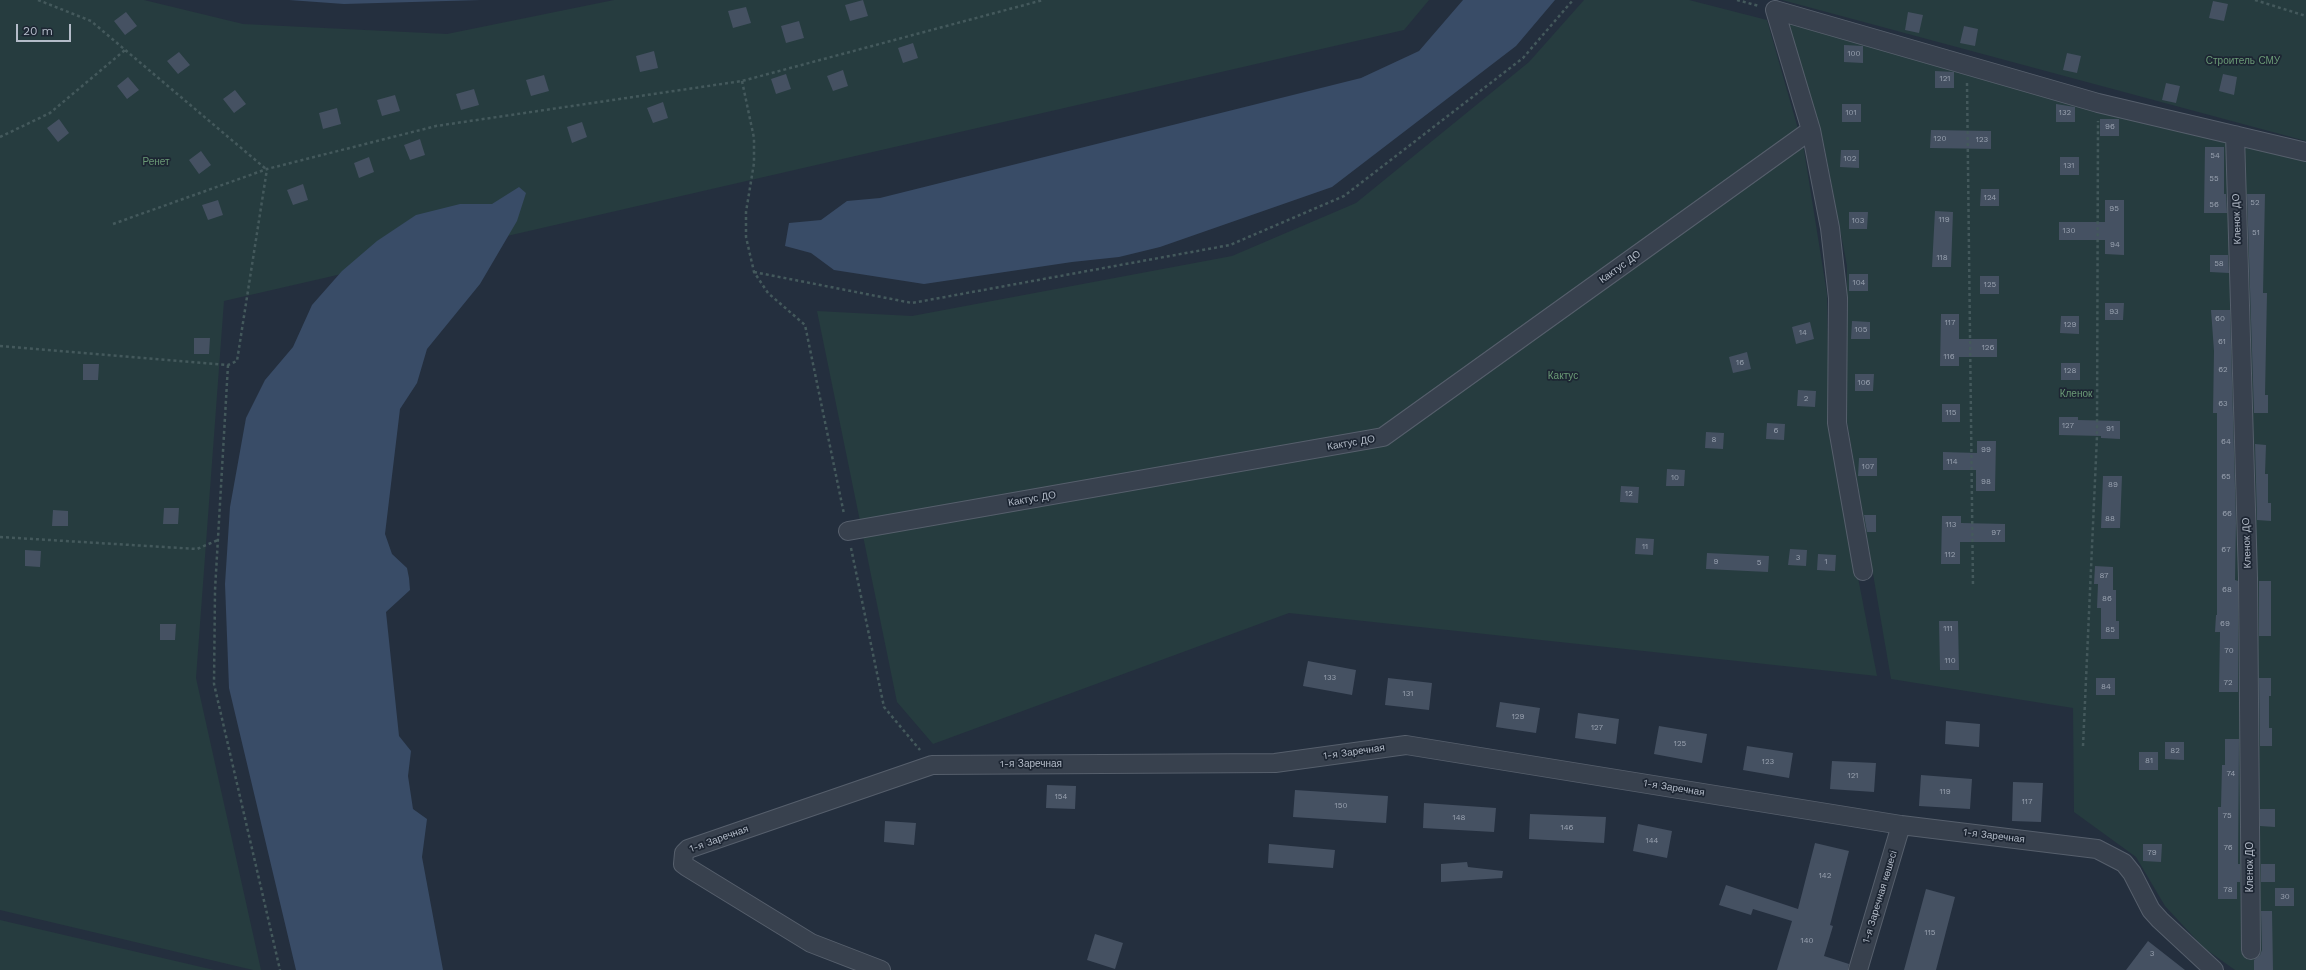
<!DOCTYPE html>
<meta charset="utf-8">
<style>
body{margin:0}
#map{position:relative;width:2306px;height:970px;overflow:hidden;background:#242f3e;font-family:"Work Sans",sans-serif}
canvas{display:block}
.scale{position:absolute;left:16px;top:24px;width:55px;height:18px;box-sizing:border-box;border:2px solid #b4bcc9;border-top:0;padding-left:5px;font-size:12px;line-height:14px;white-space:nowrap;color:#b4bcc9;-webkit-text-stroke:3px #1d2633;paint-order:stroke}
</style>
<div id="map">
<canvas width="2306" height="970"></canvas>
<div class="scale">20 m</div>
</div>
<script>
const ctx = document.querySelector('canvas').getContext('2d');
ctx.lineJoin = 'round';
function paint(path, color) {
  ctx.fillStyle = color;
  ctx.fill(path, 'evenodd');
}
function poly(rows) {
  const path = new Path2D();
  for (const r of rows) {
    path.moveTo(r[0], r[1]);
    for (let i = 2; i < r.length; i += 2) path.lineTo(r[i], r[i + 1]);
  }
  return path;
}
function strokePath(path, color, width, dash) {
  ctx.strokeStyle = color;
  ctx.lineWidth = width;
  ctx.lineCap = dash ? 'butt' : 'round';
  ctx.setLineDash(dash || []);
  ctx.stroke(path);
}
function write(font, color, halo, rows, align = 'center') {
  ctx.font = font + ' "Work Sans",sans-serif';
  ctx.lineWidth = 3.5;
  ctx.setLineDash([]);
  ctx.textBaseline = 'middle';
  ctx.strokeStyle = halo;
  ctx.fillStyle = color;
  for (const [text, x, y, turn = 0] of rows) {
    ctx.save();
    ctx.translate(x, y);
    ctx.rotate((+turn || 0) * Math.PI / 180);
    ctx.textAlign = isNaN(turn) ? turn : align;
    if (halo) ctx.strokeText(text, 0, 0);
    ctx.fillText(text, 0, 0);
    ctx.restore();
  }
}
const green = poly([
 [0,0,144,0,243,24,447,34,614,0,1429,0,1404,30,224,301,196,678,261,970,253,970,0,910],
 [1584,0,1689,0,1767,20,1804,150,1827,294,1829,427,1877,676,1289,613,933,744,897,702,817,311,912,316,1232,256,1356,203,1529,62],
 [1782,0,2306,0,2306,141],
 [1788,24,2306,161,2306,970,2235,970,2204,948,2165,906,2136,857,2074,812,2073,708,1891,679,1846,416,1847,266,1824,145],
 [0,920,214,970,0,970]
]);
const water = poly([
 [289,0,481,0,344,4],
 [1463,0,1555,0,1516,46,1332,187,1160,247,1119,257,1072,262,924,284,834,270,811,253,785,246,789,223,821,220,847,201,880,198,1361,78,1419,51],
 [519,187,526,193,517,221,480,284,427,349,417,383,400,409,385,534,392,554,407,568,409,578,410,590,386,612,399,736,411,751,408,776,413,809,427,819,422,857,443,970,296,970,229,688,225,584,230,507,246,418,265,380,293,347,312,305,342,271,377,241,416,215,460,204,492,204]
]);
const building = poly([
 [863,0,868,16,850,21,845,5],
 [2213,1,2228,4,2224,21,2209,18],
 [746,7,751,23,733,28,728,11],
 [126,12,137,26,125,35,114,21],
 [1908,12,1923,15,1919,33,1905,30],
 [799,21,804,38,786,43,781,26],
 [1964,26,1978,29,1975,46,1960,43],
 [913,43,918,58,903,63,898,48],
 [1844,45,1863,46,1863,63,1844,62],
 [654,51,658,68,640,72,636,56],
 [179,52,190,65,178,74,167,61],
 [2067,53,2081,56,2077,73,2063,70],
 [843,70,848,86,833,91,827,76],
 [1935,71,1954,72,1954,88,1935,88],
 [786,74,791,89,776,94,771,79],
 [2223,74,2237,77,2234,95,2219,91],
 [544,75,549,91,531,96,526,80],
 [128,77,139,90,127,99,117,86],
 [2166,83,2180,86,2176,103,2162,100],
 [474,89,479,105,461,110,456,94],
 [235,90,246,104,234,113,223,99],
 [395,95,400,111,382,116,377,100],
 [663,102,668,118,653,123,647,108],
 [1842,104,1861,104,1861,122,1842,122],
 [2056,104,2075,107,2075,122,2056,122],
 [337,108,341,124,323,129,319,113],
 [59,119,69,133,58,142,47,128],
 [2100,119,2119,119,2119,136,2100,136],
 [582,122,587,137,572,143,567,127],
 [1931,130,1991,131,1991,149,1930,148],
 [420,139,425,155,410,160,404,145],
 [2205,147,2224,147,2224,194,2226,194,2227,213,2204,213],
 [1841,150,1859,150,1859,168,1840,167],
 [201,151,211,165,199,174,189,160],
 [369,157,374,172,359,178,354,163],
 [2060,157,2079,157,2079,175,2060,175],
 [303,184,308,200,293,205,287,190],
 [1981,189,1999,189,1999,206,1980,206],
 [2247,194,2265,194,2263,293,2267,293,2265,395,2268,395,2268,413,2254,413],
 [218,200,223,215,208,220,202,205],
 [2105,200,2124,200,2124,255,2105,254,2105,240,2059,240,2059,222,2105,222],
 [1935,211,1953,212,1951,267,1932,267],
 [1849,212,1868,212,1867,229,1849,229],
 [2210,255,2228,255,2229,273,2210,272],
 [1849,274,1868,274,1868,291,1849,291],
 [1980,276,1999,276,1999,294,1980,294],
 [2105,303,2124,303,2123,320,2105,320],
 [2211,310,2230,310,2236,523,2235,580,2238,581,2238,692,2219,692,2220,632,2215,632,2216,615,2217,615,2217,413,2213,413,2214,351],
 [1941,314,1959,314,1959,339,1997,339,1997,357,1959,357,1959,366,1940,366],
 [2061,316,2079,316,2079,334,2060,333],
 [1852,321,1870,322,1870,339,1851,339],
 [1810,322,1814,339,1796,344,1792,327],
 [194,338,210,338,209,354,194,354],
 [1747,352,1751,369,1733,373,1729,357],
 [2061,363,2080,363,2080,380,2061,380],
 [83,364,99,364,98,380,83,380],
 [1855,374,1874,374,1873,391,1855,391],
 [1798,390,1816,391,1815,407,1797,406],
 [1942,404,1960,404,1960,422,1942,422],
 [2059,417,2078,417,2078,420,2120,421,2120,439,2101,438,2101,436,2059,435],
 [1767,423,1785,424,1784,440,1766,439],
 [1706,432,1724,433,1723,449,1705,448],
 [1977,441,1996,441,1995,491,1976,491,1976,470,1943,470,1943,452,1977,453],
 [2255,444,2266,445,2265,474,2268,474,2268,503,2271,503,2271,521,2257,520],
 [1859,458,1877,458,1877,476,1858,476],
 [1667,469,1685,470,1684,486,1666,486],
 [2103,476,2122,476,2120,528,2101,528],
 [1621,486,1639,487,1638,503,1620,502],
 [164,508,179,508,178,524,163,524],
 [53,510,68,511,68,526,52,526],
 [1864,515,1876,515,1876,532,1867,532],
 [1942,516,1961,516,1961,523,2005,524,2005,542,1960,542,1960,564,1941,564],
 [1636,538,1654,539,1653,555,1635,554],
 [1790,549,1807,550,1806,566,1788,565],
 [25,550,41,551,40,567,25,566],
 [1707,553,1769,556,1768,572,1706,569],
 [1818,554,1836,555,1835,571,1817,570],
 [2095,566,2113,567,2113,590,2116,590,2116,621,2119,621,2119,639,2101,639,2101,608,2097,608,2098,584,2094,584],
 [2259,581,2271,581,2271,636,2259,636],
 [1939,621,1958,621,1959,670,1940,670],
 [160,624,176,624,175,640,160,640],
 [1308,661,1356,670,1352,695,1303,686],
 [1388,678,1432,683,1429,710,1385,705],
 [2096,678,2115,678,2115,695,2096,695],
 [2259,678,2271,678,2271,696,2269,696,2269,728,2272,728,2272,746,2260,746],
 [1500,702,1540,708,1536,733,1496,727],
 [1578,713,1619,719,1616,744,1575,738],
 [1946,721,1980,724,1979,747,1945,744],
 [1659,726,1707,734,1702,763,1654,754],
 [2225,739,2239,739,2238,864,2240,864,2240,882,2237,882,2237,899,2218,899,2218,807,2221,807,2222,765,2225,765],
 [2165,742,2184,742,2184,760,2165,759],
 [1747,746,1793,753,1789,778,1743,770],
 [2139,752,2158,752,2158,770,2139,770],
 [1832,761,1876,763,1874,792,1830,789],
 [1921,775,1972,779,1970,809,1919,806],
 [2013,782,2043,783,2041,822,2012,821],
 [1047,785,1076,786,1075,809,1046,808],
 [1295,790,1388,796,1386,823,1293,817],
 [1424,803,1496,808,1494,832,1423,828],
 [2260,809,2275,809,2275,827,2260,826],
 [1530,814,1606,817,1604,843,1529,839],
 [885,821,916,823,914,845,884,842],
 [1638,824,1672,831,1667,858,1633,851],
 [1815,843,1849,851,1830,925,1833,926,1824,956,1849,964,1848,970,1777,970,1792,921,1753,909,1751,915,1719,905,1726,885,1798,909],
 [1269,844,1335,850,1333,868,1268,863],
 [2143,844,2162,844,2161,862,2143,861],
 [1467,862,1468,867,1503,871,1502,878,1441,882,1441,864],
 [2261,864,2275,864,2275,882,2261,882],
 [2275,888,2294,888,2294,906,2275,906],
 [1926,889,1955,897,1936,970,1904,970],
 [2261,911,2272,911,2273,970,2254,970,2254,960,2260,955,2262,950],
 [1095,934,1123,943,1115,969,1087,960],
 [2148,941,2185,970,2126,970]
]);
const path = poly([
 [38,0,91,21,266,169],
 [1737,0,1759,6],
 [2255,0,2306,16],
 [742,81,754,138,754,163,746,212,746,237,754,272,768,293,805,325,844,514],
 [1967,83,1973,587],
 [0,137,50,113,125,50],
 [113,224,267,169,436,126,742,81,1043,0],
 [754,272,912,303,1230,245,1344,196,1523,58,1573,0],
 [0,346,228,365,237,361,267,169],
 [228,365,215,590,214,684,280,970],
 [0,537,197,549,218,540],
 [851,548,884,707,920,750],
 [2083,746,2097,436,2098,121]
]);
const street = poly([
 [1775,10,1811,130,1830,228,1838,298,1837,423,1863,571],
 [1775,10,2098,103,2306,152],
 [2235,135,2248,578,2251,950],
 [848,531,1383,437,1811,130],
 [881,970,811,943,687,867,683,864,684,853,688,849,932,765,1275,763,1406,745,1901,825,2097,849,2124,863,2132,873,2151,910,2160,920,2214,970],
 [1858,970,1901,825]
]);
const numberNames = [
 ["100",1854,54],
 ["121",1945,79],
 ["101",1851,113],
 ["132",2065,113],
 ["96",2110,127],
 ["120",1940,139],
 ["123",1982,140],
 ["54",2215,156],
 ["102",1850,159],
 ["131",2069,166],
 ["55",2214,179],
 ["124",1990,198],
 ["52",2255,203],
 ["56",2214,205],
 ["95",2114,209],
 ["119",1944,220],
 ["103",1858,221],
 ["130",2069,231],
 ["51",2256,233],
 ["94",2115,245],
 ["118",1942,258],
 ["58",2219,264],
 ["104",1859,283],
 ["125",1990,285],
 ["93",2114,312],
 ["60",2220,319],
 ["117",1950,323],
 ["129",2070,325],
 ["105",1861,330],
 ["14",1803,333],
 ["61",2222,342],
 ["126",1988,348],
 ["116",1949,357],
 ["16",1740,363],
 ["62",2223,370],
 ["128",2070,371],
 ["106",1864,383],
 ["2",1806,399],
 ["63",2223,404],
 ["115",1951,413],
 ["127",2068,426],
 ["91",2110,429],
 ["6",1776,431],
 ["8",1714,440],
 ["64",2226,442],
 ["99",1986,450],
 ["114",1952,462],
 ["107",1868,467],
 ["65",2226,477],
 ["10",1675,478],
 ["98",1986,482],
 ["89",2113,485],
 ["12",1629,494],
 ["66",2227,514],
 ["88",2110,519],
 ["113",1951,525],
 ["97",1996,533],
 ["11",1645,547],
 ["67",2226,550],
 ["112",1950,555],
 ["3",1798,558],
 ["9",1716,562],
 ["1",1826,562],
 ["5",1759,563],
 ["87",2104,576],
 ["68",2227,590],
 ["86",2107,599],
 ["69",2225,624],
 ["111",1948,629],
 ["85",2110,630],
 ["70",2229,651],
 ["110",1950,661],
 ["133",1330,678],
 ["72",2228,683],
 ["84",2106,687],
 ["131",1408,694],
 ["129",1518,717],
 ["127",1597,728],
 ["125",1680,744],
 ["82",2175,751],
 ["81",2149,761],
 ["123",1768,762],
 ["74",2231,774],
 ["121",1853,776],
 ["119",1945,792],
 ["154",1061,797],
 ["117",2027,802],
 ["150",1341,806],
 ["75",2227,816],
 ["148",1459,818],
 ["146",1567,828],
 ["144",1652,841],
 ["76",2228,848],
 ["79",2152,853],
 ["142",1825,876],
 ["78",2228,890],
 ["30",2285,897],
 ["115",1930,933],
 ["140",1807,941],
 ["3",2152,954]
];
const parkNames = [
 ["Строитель СМУ",2243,61],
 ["Ренет",156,162],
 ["Кактус",1563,376],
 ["Кленок",2076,394]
];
const streetNames = [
 ["Кленок ДО",2237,219,-92],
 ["Кактус ДО",1620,267,-36],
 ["Кактус ДО",1351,443,-10],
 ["Кактус ДО",1032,499,-10],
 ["Кленок ДО",2247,543,-92],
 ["1-я Заречная",1354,752,-8],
 ["1-я Заречная",1031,764],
 ["1-я Заречная",1674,788,9],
 ["1-я Заречная",1994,836,7],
 ["1-я Заречная",719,839,-20],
 ["Кленок ДО",2250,867,-90],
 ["1-я Заречная көшесі",1880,897,-73]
];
paint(green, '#263c3f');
paint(water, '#394c67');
paint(building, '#455162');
strokePath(street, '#565f6c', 20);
strokePath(path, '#44595c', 2.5, [3, 3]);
strokePath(street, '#38414e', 18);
write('8px', '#98a1af', null, numberNames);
write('10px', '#6b9a76', '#1d2633', parkNames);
write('10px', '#b4bcc9', '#1d2633', streetNames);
</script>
